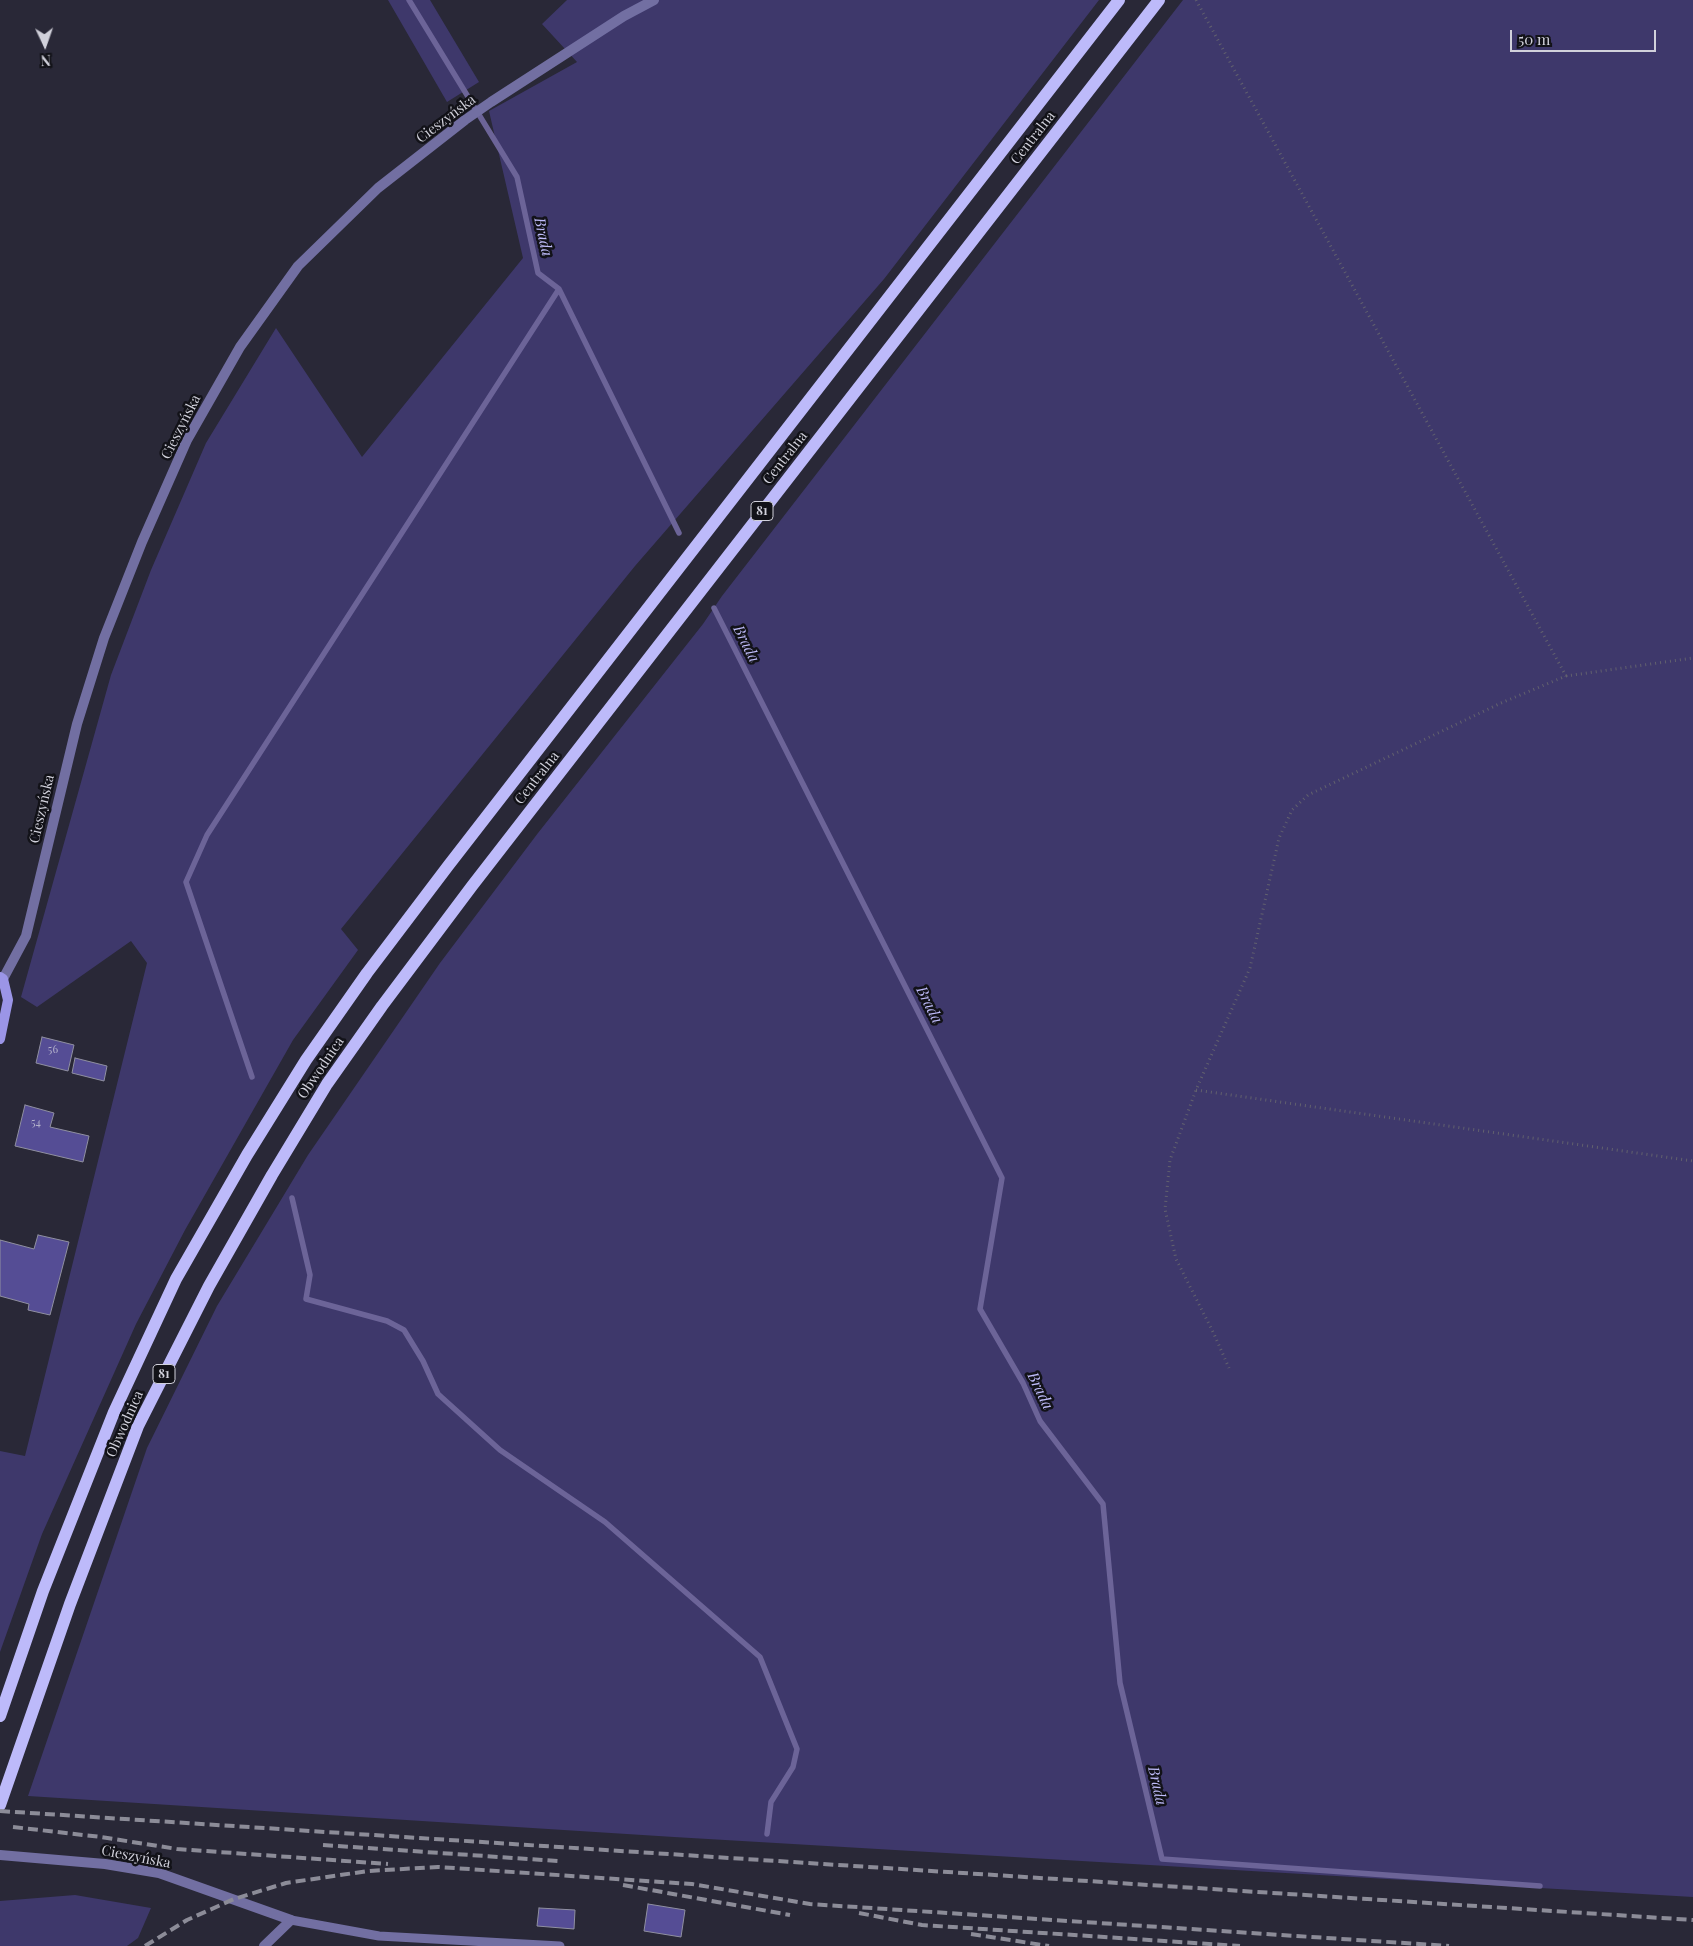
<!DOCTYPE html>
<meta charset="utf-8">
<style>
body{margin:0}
#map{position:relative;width:1693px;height:1946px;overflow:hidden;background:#292837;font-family:"Playfair Display",serif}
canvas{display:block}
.north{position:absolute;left:20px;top:20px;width:50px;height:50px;-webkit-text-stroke:4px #121218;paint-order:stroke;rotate:177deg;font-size:14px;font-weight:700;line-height:20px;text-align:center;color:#d1d1db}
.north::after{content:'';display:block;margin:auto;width:18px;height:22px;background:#d1d1db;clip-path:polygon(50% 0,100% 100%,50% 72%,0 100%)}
.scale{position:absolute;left:1510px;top:30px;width:146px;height:22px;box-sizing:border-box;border:2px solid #d1d1db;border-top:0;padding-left:6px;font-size:15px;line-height:18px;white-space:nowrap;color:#d1d1db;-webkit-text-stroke:4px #121218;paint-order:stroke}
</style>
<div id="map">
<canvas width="1693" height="1946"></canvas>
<div class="north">N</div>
<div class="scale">50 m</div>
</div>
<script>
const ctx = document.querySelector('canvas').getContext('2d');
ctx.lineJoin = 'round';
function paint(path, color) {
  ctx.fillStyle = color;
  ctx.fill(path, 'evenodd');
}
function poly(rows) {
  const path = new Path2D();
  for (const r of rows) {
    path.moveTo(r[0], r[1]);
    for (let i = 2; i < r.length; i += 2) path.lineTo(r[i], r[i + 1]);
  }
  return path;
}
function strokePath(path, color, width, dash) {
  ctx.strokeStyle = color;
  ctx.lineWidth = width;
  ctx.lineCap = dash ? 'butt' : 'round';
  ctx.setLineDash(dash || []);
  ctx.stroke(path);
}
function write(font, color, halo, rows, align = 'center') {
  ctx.font = font + ' "Playfair Display",serif';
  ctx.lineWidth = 5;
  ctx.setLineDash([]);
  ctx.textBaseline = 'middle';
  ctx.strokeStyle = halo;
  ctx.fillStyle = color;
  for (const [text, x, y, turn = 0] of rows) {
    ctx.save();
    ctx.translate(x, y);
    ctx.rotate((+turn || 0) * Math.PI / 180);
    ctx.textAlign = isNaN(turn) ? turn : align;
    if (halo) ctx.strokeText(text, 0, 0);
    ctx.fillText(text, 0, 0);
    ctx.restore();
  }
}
const green = poly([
 [388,0,430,0,479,82,447,102],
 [567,0,1099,0,884,279,635,566,341,929,358,950,293,1040,185,1230,136,1324,42,1534,0,1652,0,1451,25,1456,147,963,131,941,37,1007,21,997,111,675,151,570,206,443,276,328,362,457,523,258,489,111,577,62,542,24],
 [1183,0,1693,0,1693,1897,674,1837,28,1796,147,1448,217,1306,308,1155,440,963,538,833,703,624,722,596],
 [75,1895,151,1908,138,1938,127,1946,0,1946,0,1901]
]);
const stream = poly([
 [409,0,517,177,538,273,559,289,679,533],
 [714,608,1002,1178,980,1309,1023,1383,1040,1421,1103,1504,1120,1683,1162,1859,1540,1886],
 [252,1077,186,882,207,835,559,289],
 [292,1198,310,1275,306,1299,387,1321,404,1330,423,1361,438,1394,500,1450,605,1522,760,1657,797,1749,793,1767,771,1802,767,1834]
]);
const building = poly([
 [42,1037,74,1045,68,1071,36,1063,42,1037],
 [75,1058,107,1066,104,1081,72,1073,75,1058],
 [25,1105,54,1113,50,1127,89,1136,83,1162,15,1146,25,1105],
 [38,1235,69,1242,50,1315,28,1310,29,1304,0,1296,0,1240,34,1249,38,1235],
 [648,1904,685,1910,681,1937,644,1931,648,1904],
 [539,1908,575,1910,574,1929,537,1926,539,1908]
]);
const path = poly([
 [1196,0,1566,676,1501,703,1308,795,1292,810,1279,838,1250,968,1196,1090,1170,1160,1165,1209,1176,1259,1214,1334,1229,1368],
 [1566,676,1693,658],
 [1196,1090,1693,1161]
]);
const lane = poly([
 [291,1920,379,1936,560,1946]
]);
const street = poly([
 [3,979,26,936,77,724,104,638,142,542,187,440,240,347,298,266,378,188,465,120,491,102,624,16,654,0],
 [0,1855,105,1864,159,1873,291,1920,264,1946]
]);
const secondary = poly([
 [0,977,3,979,8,1000,0,1039]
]);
const primary = poly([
 [0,1716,43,1591,114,1412,176,1279,247,1155,306,1060,367,973,448,866,1119,0],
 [0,1805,70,1604,138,1426,209,1286,272,1175,327,1084,382,1006,472,886,1159,0]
]);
const rail = poly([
 [0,1811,1693,1920],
 [13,1827,101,1837,177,1849,388,1864],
 [323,1845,558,1861],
 [623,1885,790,1915],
 [859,1913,922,1925,1240,1946],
 [971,1934,1049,1946],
 [145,1946,187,1920,234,1899,286,1883,368,1871,438,1867,692,1884,810,1904,1449,1946]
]);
const numberNames = [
 ["56",53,1050],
 ["54",36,1123]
];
const shields = [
 [762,511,22],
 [164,1374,22]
];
const shieldNames = [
 ["81",762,511],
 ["81",164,1374]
];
const streetNames = [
 ["Cieszyńska",446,119,-37],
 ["Centralna",1033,138,-52],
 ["Cieszyńska",181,427,-63],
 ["Centralna",785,458,-52],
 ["Centralna",537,778,-52],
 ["Cieszyńska",42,809,-77],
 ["Obwodnica",321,1068,-56],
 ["Obwodnica",125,1424,-66],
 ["Cieszyńska",136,1857,11]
];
const waterNames = [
 ["Brada",543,237,78],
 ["Brada",746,644,63],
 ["Brada",929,1005,63],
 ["Brada",1040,1391,64],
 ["Brada",1157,1786,77]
];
paint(green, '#3e386b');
strokePath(stream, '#6c6498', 5.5);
paint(building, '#554d95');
strokePath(building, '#9090a1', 1);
strokePath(path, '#62616e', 3, [1, 4]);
strokePath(lane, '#726fa2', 9);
strokePath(street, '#726fa2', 10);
strokePath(secondary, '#9b95e7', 10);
strokePath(primary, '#bdbafa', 12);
strokePath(rail, '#8c8c98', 4, [10, 5]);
write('11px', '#b2b0ca', null, numberNames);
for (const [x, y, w] of shields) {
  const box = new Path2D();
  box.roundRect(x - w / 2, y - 9.5, w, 19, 4);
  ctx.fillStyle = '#121218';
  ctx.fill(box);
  strokePath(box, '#d1d1db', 1);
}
write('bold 12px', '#d1d1db', null, shieldNames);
write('14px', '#d1d1db', '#121218', streetNames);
write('italic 15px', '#c0bdfb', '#121218', waterNames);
</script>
